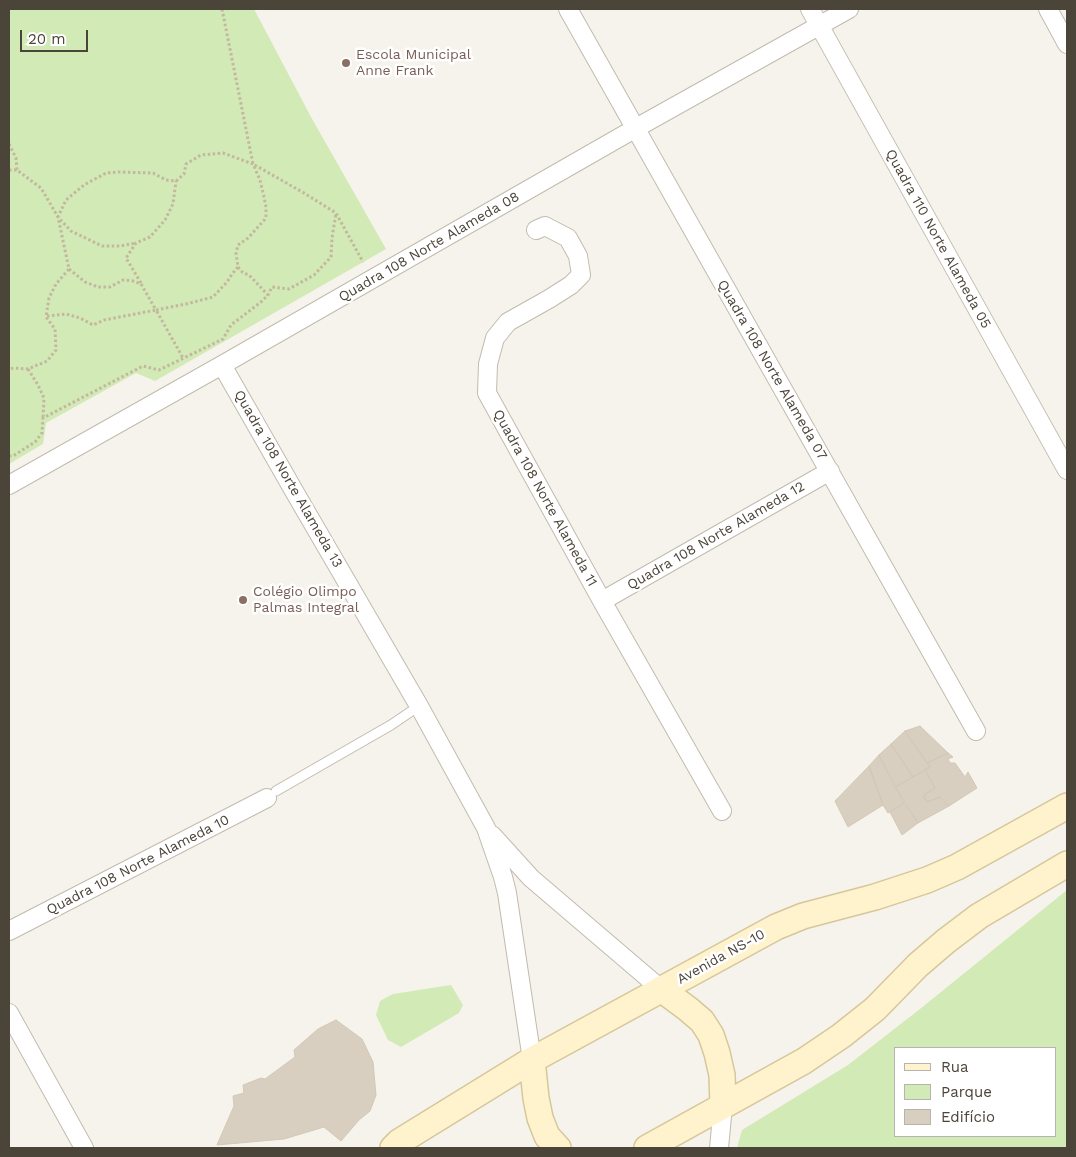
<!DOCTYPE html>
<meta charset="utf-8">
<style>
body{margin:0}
#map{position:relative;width:1076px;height:1157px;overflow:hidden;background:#f6f3ec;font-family:"Work Sans",sans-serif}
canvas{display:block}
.frame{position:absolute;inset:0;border:10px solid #4b4439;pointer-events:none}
.legend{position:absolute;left:894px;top:1047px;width:162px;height:90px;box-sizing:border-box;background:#fff;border:1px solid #b7b4b0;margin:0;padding:6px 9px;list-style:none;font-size:15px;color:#4b4439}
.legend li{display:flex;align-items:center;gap:10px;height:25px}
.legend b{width:25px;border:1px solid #b7b4b0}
.scale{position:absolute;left:20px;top:30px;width:68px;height:22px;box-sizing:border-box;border:2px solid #4b4439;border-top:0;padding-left:6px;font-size:15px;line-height:18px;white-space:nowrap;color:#4b4439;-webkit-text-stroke:4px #fff;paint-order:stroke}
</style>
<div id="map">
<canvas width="1076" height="1157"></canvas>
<div class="frame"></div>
<ul class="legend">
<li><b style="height:6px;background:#fff3cd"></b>Rua</li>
<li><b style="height:14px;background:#d2eab5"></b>Parque</li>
<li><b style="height:14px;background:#d8cfc1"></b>Edifício</li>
</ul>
<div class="scale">20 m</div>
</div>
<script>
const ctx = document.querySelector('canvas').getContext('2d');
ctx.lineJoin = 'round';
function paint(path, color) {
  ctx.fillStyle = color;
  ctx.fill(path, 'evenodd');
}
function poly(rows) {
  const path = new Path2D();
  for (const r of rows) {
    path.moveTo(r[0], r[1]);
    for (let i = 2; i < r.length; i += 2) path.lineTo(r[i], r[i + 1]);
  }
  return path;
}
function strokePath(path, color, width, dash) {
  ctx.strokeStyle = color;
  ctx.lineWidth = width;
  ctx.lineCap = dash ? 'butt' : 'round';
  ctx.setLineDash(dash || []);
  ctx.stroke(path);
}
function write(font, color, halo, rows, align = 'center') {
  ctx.font = font + ' "Work Sans",sans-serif';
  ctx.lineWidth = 5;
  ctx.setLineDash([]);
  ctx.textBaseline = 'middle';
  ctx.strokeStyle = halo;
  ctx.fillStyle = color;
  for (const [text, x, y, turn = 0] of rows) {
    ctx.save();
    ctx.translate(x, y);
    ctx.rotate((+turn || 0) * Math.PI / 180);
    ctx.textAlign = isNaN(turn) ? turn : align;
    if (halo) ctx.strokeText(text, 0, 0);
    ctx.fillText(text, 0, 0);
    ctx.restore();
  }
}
const green = poly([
 [9,9,254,9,311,117,386,249,155,381,136,373,46,423,43,444,9,464],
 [1067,890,1067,1148,737,1148,742,1130,848,1065,920,1009],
 [895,1048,1055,1048,1055,1136,895,1136],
 [451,985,463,1005,459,1013,401,1047,388,1040,376,1015,380,1001,393,994]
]);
const building = poly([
 [920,726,948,753,927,763,905,731,920,726],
 [905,731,912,742,930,767,913,777,891,744,905,731],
 [891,744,913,777,895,787,879,755,891,744],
 [948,753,953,757,948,759,950,763,955,763,965,777,968,772,977,788,949,806,940,797,927,802,923,796,935,788,925,769,930,767,927,763,948,753],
 [879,755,904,803,888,813,883,805,869,766,879,755],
 [869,766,883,805,848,827,835,801,869,766],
 [925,770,935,788,923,796,927,802,940,797,949,806,918,823,895,787,925,770],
 [904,803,918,823,902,835,890,812,904,803],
 [336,1020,362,1039,373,1062,376,1095,370,1111,359,1120,341,1141,324,1127,284,1139,217,1145,234,1106,233,1096,244,1093,243,1085,261,1078,265,1079,295,1057,294,1050,318,1029,336,1020]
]);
const path = poly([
 [222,9,253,164,304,193,336,213,363,262],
 [9,144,16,158,17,170],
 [9,170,17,170,41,188,58,217,69,269,56,284,49,298,46,317,55,329,56,350,47,361,28,369,14,368,9,369],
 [238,267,243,273,249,275,268,295],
 [69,269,85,282,98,287,110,287,123,280,133,281,141,284,156,310,186,304,213,297,227,282,232,274,238,267,236,253,238,245,248,238,266,218,266,207,264,197,260,180,253,164,223,153,201,155,186,164,184,174,176,181,166,180,153,173,119,172,106,173,84,185,66,200,58,217,71,231,102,246,120,246,136,243],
 [141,283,126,258,136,243,150,237,165,220,173,204,176,181],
 [47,316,66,314,80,318,93,325,104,320,156,310,183,358],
 [28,369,38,385,44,398,43,418],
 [9,456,13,456,35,442,42,433,43,418,143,366,159,370,223,339,231,325,261,302,268,295,272,287,289,289,314,275,331,257,332,238,336,213]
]);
const lane = poly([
 [276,791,391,725,419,706]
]);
const street = poly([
 [568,9,976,731],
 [810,9,1067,470],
 [1048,9,1067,44],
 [536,230,545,226,568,238,578,256,581,275,571,285,549,299,508,322,495,338,488,364,487,393,602,601,722,811],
 [222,365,294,491,419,706,486,828,503,877,507,893,532,1060],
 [9,485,222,365,636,128,849,9],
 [602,601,830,471],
 [492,835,531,878,661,989],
 [9,931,267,798],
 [9,1013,84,1148],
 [719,1148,723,1106]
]);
const secondary = poly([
 [661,989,688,1009,702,1021,711,1035,717,1053,722,1075,723,1106],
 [532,1060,536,1098,540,1118,547,1136,558,1148],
 [393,1148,399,1142,532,1060,776,927,803,916,875,897,927,880,957,867,1067,806],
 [647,1148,804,1061,841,1036,875,1009,918,965,946,941,979,916,1067,864]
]);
const markers = [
 [346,63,5,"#8d6e63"],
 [243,600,5,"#8d6e63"]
];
const educationNames = [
 ["Escola Municipal",356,55],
 ["Anne Frank",356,71],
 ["Colégio Olimpo",253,592],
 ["Palmas Integral",253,608]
];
const streetNames = [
 ["Quadra 110 Norte Alameda 05",938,239,61],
 ["Quadra 108 Norte Alameda 08",429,247,-30],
 ["Quadra 108 Norte Alameda 07",772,370,60],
 ["Quadra 108 Norte Alameda 13",288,479,60],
 ["Quadra 108 Norte Alameda 11",545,498,61],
 ["Quadra 108 Norte Alameda 12",716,536,-30],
 ["Quadra 108 Norte Alameda 10",138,865,-27],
 ["Avenida NS-10",721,957,-29]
];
paint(green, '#d2eab5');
paint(building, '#d8cfc1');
strokePath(building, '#d3c7b4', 1);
strokePath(lane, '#c2bbae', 11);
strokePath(street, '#c2bbae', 20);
strokePath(secondary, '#d6c79b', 28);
strokePath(path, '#c4b79f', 3, [2.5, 2.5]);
strokePath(lane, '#fff', 9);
strokePath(street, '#fff', 18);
strokePath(secondary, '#fff3cd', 25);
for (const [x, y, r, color] of markers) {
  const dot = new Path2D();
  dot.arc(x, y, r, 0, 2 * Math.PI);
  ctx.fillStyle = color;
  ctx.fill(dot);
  strokePath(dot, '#fff', 2);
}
write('14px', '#785e54', '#fff', educationNames, 'left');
write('14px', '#4b4439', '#fff', streetNames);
</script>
